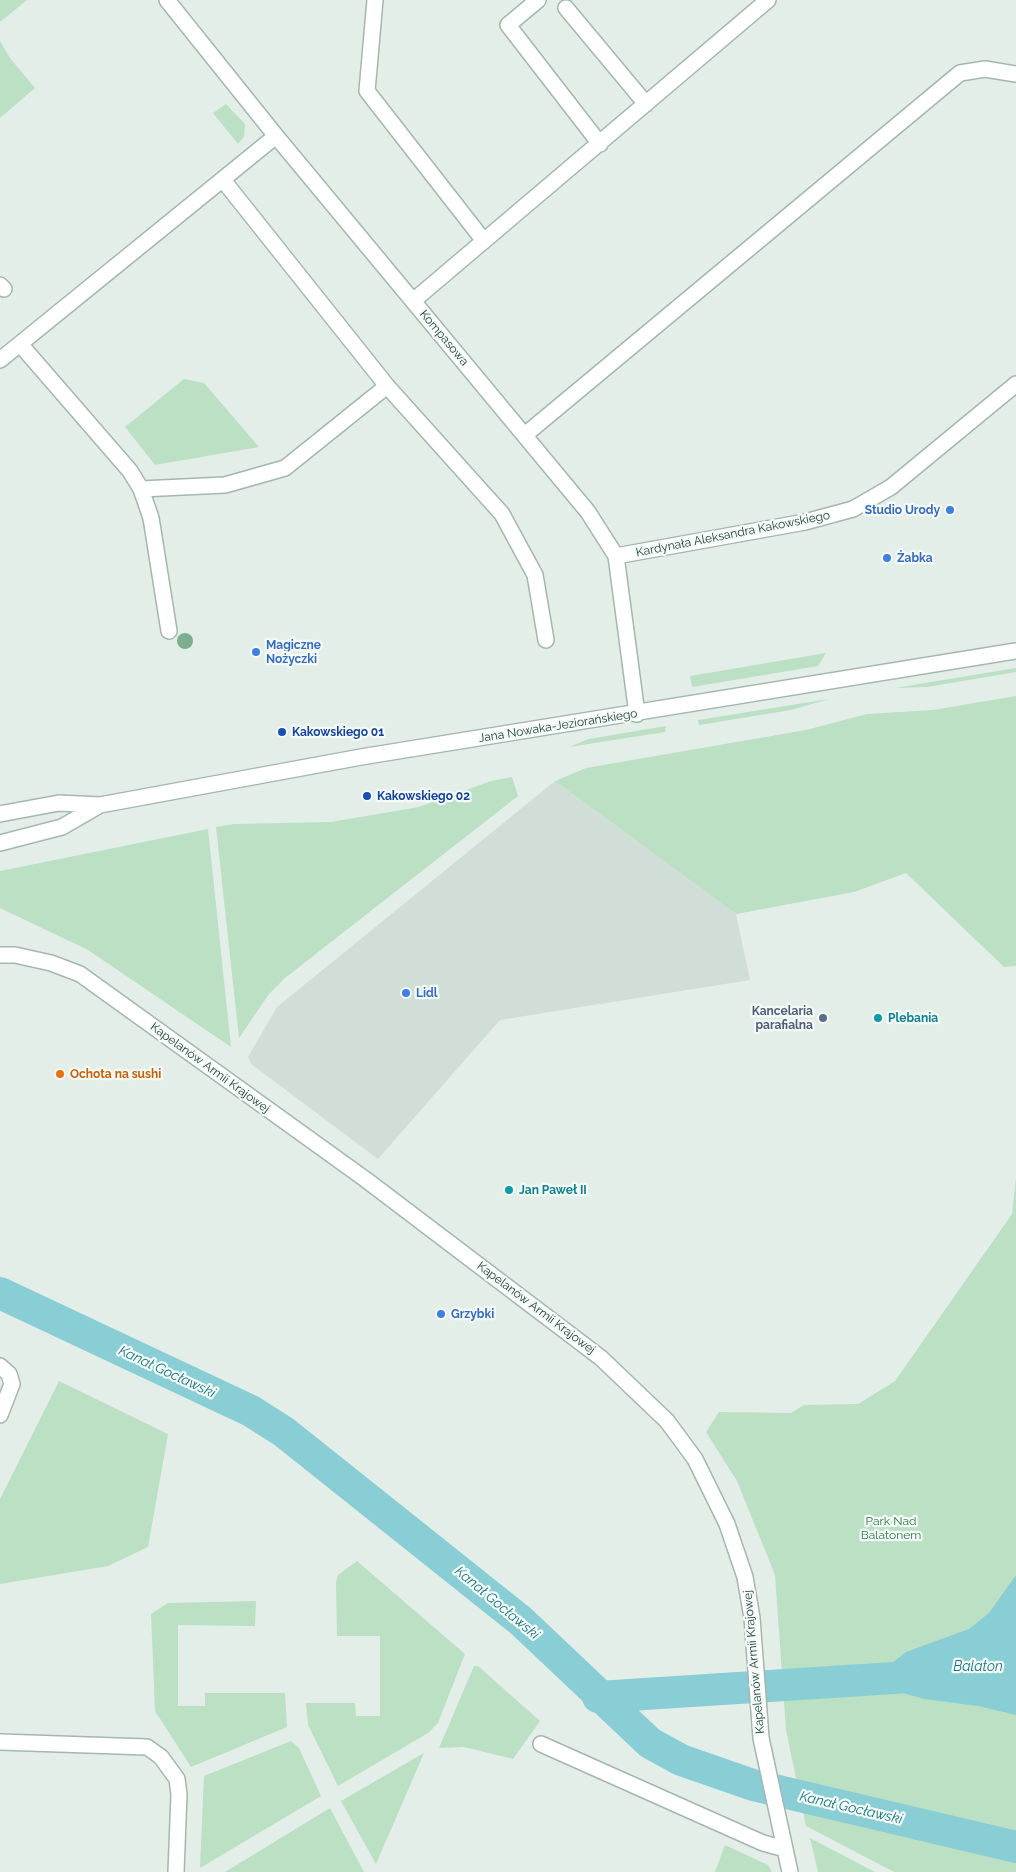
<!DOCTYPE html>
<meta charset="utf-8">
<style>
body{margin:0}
canvas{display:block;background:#e3eee9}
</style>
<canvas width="1016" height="1872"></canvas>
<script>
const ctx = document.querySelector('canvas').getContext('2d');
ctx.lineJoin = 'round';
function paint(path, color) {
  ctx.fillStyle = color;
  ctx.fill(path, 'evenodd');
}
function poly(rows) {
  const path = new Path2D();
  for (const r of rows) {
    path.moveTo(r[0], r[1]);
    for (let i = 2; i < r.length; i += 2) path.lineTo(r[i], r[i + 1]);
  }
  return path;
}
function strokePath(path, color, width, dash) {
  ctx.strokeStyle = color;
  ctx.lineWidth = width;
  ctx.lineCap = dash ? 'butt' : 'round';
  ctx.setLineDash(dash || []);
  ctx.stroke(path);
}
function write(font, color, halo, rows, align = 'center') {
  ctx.font = font + ' Raleway,sans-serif';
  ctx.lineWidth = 4.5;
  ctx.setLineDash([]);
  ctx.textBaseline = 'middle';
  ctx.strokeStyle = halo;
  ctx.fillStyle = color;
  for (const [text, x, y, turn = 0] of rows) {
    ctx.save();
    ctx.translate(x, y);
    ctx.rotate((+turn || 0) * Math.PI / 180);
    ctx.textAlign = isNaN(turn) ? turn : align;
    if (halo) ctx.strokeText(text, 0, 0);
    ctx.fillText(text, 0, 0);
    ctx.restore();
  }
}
const built = poly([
 [555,781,736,914,750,980,500,1020,378,1159,251,1064,248,1057,277,1007]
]);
const green = poly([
 [0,0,27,0,0,22],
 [0,41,10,58,35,88,0,118],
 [226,104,245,124,244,137,238,144,213,113],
 [184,379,204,383,259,447,155,465,125,427],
 [826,653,818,666,692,687,690,676],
 [1016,668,1016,672,927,687,895,688],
 [1016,696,1016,966,1004,967,906,873,854,892,736,914,555,781,586,768,806,730,867,714,933,710],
 [829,699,791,710,699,725,698,720],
 [666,726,665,732,569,747,589,739],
 [512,777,518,796,285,978,269,994,239,1038,216,827,234,824,331,822,419,807,491,781],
 [208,829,231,1047,88,950,0,908,0,871],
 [1016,1178,1016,1872,894,1872,806,1826,786,1730,775,1575,737,1481,706,1432,719,1412,791,1413,804,1405,858,1404,895,1381,1012,1214],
 [59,1381,168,1434,148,1547,108,1566,0,1584,0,1499],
 [357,1561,465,1654,438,1723,428,1733,338,1786,308,1725,306,1703,355,1703,356,1716,380,1716,380,1636,337,1636,336,1583,338,1575],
 [256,1601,255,1626,178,1625,178,1706,205,1706,205,1693,285,1693,287,1727,191,1767,155,1711,151,1614,168,1603],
 [474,1666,478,1666,540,1721,513,1759,464,1747,439,1748],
 [291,1741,299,1748,321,1796,200,1868,204,1776],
 [424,1753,376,1864,341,1801],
 [330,1808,364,1872,225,1872],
 [810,1838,875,1872,818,1872],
 [725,1845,768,1865,772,1872,715,1872]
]);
const water = poly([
 [1016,1575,1016,1715,978,1706,924,1699,882,1687,882,1671,906,1652,969,1629,989,1613]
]);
const canal = poly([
 [0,1293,251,1411,284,1432,521,1621,650,1743,681,1760,753,1785,1016,1847],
 [598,1697,925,1676]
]);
const minor = poly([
 [167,0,276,136,588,512,616,556,637,714],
 [375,0,367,91,484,241],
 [538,0,508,25,600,144],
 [566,8,646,104],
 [223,180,387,386,502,514,535,575,546,640],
 [0,285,4,289],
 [413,301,768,0],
 [20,344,130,471,141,489,151,518,169,631],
 [0,360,276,136],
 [526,434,960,73,985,69,1016,74],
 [141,489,225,485,285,468,387,386],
 [616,556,805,522,853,509,891,487,1016,384],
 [0,814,59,803,100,805,361,757,1016,651],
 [0,843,62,827,100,805],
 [0,955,15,955,51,963,80,974,365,1179,601,1358,667,1421,695,1459,727,1524,745,1577,752,1618,761,1738,790,1872],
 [0,1366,9,1374,12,1384,0,1415],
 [0,1742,147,1747,161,1757,177,1779,179,1794,176,1872],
 [541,1744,763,1843,785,1849]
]);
const trees = [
 [185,641]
];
const markers = [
 [950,510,5,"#3f7fe0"],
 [887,558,5,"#3f7fe0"],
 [256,652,5,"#3f7fe0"],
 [282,732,5,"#1a4fb4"],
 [367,796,5,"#1a4fb4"],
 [406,993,5,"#3f7fe0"],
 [823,1018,5,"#5c6f8a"],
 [878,1018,5,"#0f9aa8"],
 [60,1074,5,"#e8710a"],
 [509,1190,5,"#0f9aa8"],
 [441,1314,5,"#3f7fe0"]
];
const streetNames = [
 ["Kompasowa",444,338,50],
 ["Kardynała Aleksandra Kakowskiego",733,534,-11],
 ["Jana Nowaka-Jeziorańskiego",558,726,-9],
 ["Kapelanów Armii Krajowej",210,1068,36],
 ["Kapelanów Armii Krajowej",536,1308,37],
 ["Kapelanów Armii Krajowej",754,1662,-95]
];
const shopNames = [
 ["Studio Urody",940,510,"right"],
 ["Żabka",897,558],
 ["Magiczne",266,645],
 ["Nożyczki",266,659],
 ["Lidl",416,993],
 ["Grzybki",451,1314]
];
const transitNames = [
 ["Kakowskiego 01",292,732],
 ["Kakowskiego 02",377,796]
];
const serviceNames = [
 ["Kancelaria",813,1011],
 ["parafialna",813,1025]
];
const cultureNames = [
 ["Plebania",888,1018],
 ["Jan Paweł II",519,1190]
];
const foodNames = [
 ["Ochota na sushi",70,1074]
];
const parkNames = [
 ["Park Nad",891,1521],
 ["Balatonem",891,1535]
];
const waterNames = [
 ["Kanał Gocławski",167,1372,25],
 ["Kanał Gocławski",497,1603,40],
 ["Balaton",978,1667],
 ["Kanał Gocławski",851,1808,13]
];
paint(built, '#d1ded7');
paint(green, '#bbe0c3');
paint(water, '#89ced5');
strokePath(canal, '#89ced5', 32);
strokePath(minor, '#a5b6b0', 18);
strokePath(minor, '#fff', 15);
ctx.fillStyle = '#7dae8e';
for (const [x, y] of trees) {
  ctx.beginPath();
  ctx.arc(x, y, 8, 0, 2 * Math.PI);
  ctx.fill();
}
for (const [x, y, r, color] of markers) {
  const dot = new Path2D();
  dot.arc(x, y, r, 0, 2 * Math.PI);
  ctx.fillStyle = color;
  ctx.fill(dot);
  strokePath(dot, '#f4faf7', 2);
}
write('12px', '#224036', '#f4faf7', streetNames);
write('bold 12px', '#366cbe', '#f4faf7', shopNames, 'left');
write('bold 12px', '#164399', '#f4faf7', transitNames, 'left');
write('bold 12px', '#4e5e75', '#f4faf7', serviceNames, 'right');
write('bold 12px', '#0d838f', '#f4faf7', cultureNames, 'left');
write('bold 12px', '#c56008', '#f4faf7', foodNames, 'left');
write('12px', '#2a7944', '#f4faf7', parkNames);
write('italic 14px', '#187580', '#f4faf7', waterNames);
</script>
